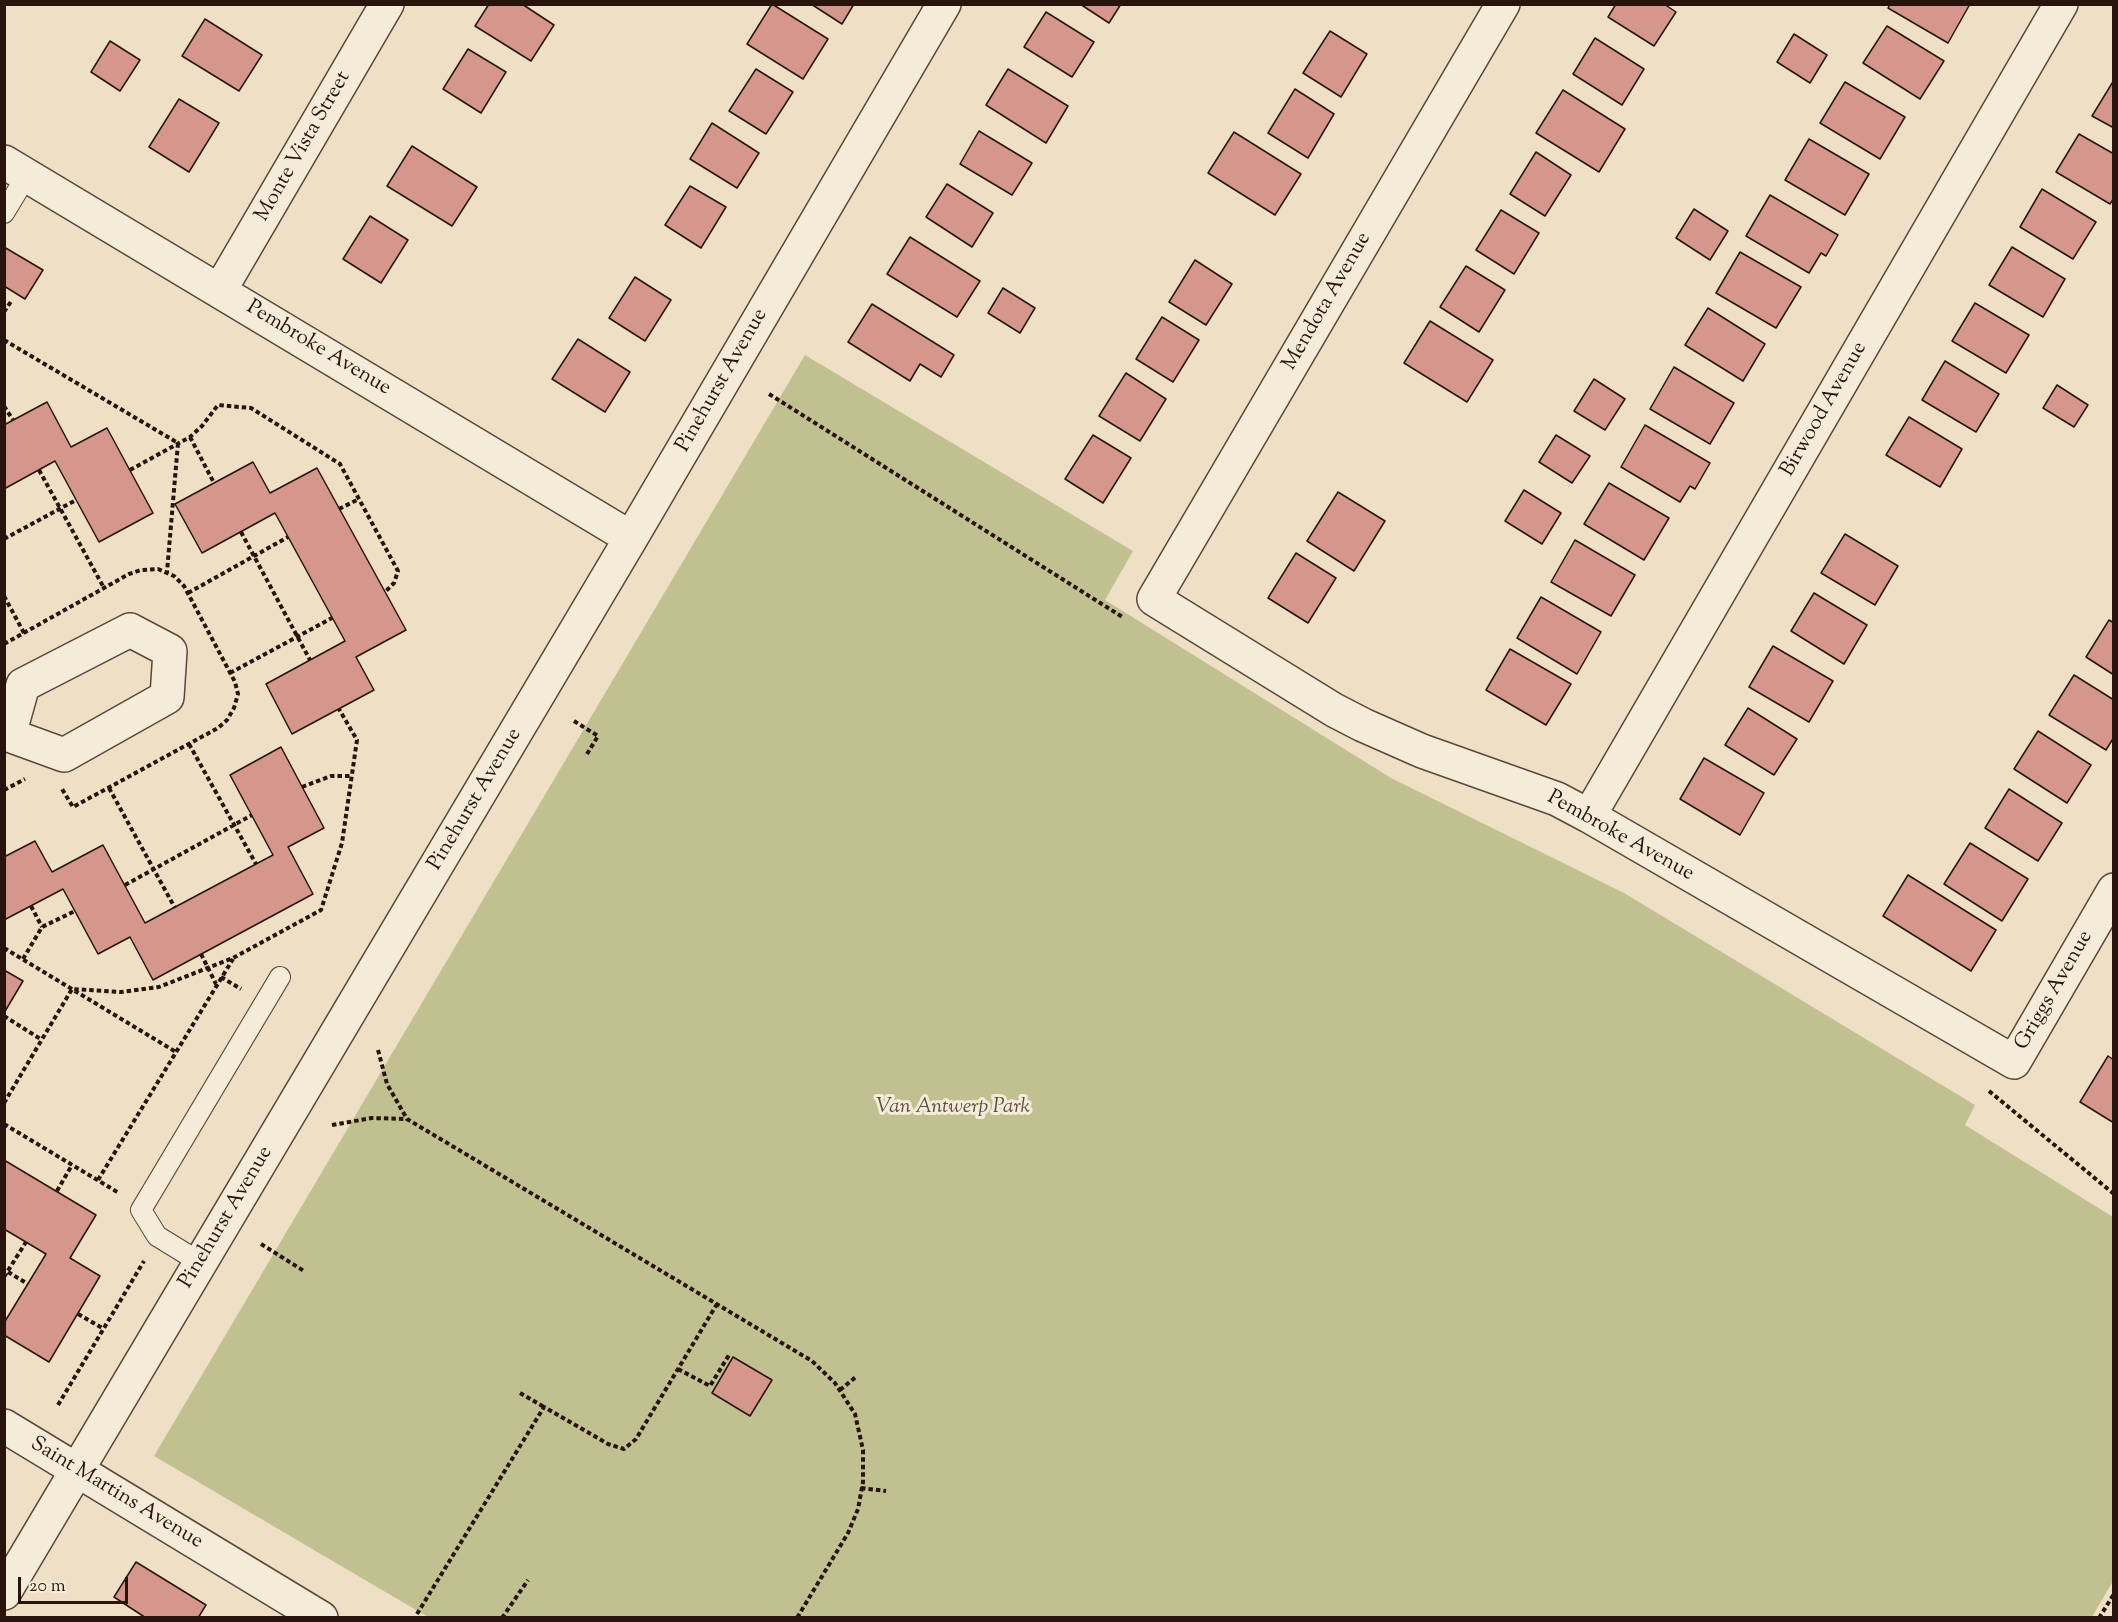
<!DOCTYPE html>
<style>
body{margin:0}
#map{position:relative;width:2118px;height:1622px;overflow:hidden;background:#efe0c5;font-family:"Sorts Mill Goudy",serif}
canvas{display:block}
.frame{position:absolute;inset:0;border:6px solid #28140b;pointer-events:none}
.scale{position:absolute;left:18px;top:1577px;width:110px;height:27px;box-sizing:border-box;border:3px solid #28140b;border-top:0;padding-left:8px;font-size:18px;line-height:21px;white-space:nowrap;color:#28140b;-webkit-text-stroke:4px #f5ebd9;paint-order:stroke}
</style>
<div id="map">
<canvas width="2118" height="1622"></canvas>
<div class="frame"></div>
<div class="scale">20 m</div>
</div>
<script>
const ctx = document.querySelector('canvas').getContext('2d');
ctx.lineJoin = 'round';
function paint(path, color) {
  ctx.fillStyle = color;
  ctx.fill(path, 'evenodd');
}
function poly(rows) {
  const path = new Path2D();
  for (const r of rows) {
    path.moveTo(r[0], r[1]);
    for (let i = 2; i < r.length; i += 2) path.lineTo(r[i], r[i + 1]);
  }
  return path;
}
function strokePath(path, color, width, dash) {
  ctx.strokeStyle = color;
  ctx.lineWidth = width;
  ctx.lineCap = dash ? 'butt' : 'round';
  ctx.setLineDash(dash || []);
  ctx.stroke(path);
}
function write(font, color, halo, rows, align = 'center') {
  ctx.font = font + ' "Sorts Mill Goudy",serif';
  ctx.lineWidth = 6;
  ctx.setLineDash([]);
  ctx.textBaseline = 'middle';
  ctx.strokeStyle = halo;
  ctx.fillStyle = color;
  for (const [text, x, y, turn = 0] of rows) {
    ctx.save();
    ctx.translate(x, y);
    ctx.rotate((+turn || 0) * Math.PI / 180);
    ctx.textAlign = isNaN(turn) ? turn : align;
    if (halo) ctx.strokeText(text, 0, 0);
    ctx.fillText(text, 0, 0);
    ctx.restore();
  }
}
const green = poly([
 [805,355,1133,551,1105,600,1391,778,1624,893,1975,1105,1965,1125,2113,1217,2113,1581,2092,1617,428,1617,154,1456]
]);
const building = poly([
 [489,4,522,4,554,25,531,61,475,26,489,4],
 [772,4,828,39,803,79,747,44,772,4],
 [811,4,854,4,842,24,811,4],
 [1080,4,1121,4,1109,23,1080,4],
 [1616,4,1664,4,1676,12,1654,46,1608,17,1616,4],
 [1890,4,1970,4,1948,43,1888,8,1890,4],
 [1046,12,1094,42,1072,77,1024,47,1046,12],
 [205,19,262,55,239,91,182,56,205,19],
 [1887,26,1944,61,1920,99,1863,63,1887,26],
 [1330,31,1367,54,1341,97,1303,73,1330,31],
 [1794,34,1827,55,1810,83,1777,62,1794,34],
 [1595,38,1644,69,1622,105,1573,74,1595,38],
 [110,41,140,60,120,91,91,72,110,41],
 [468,49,506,72,481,113,443,89,468,49],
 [756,69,793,92,766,134,729,111,756,69],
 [1008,69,1068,106,1046,143,986,105,1008,69],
 [2114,80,2114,128,2092,116,2114,80],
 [1845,82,1905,117,1880,159,1820,123,1845,82],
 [1295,89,1334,114,1308,158,1268,133,1295,89],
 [1563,90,1625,129,1599,172,1536,133,1563,90],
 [179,99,219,123,189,172,149,147,179,99],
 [712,123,759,153,737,188,690,159,712,123],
 [979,131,1032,163,1012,195,960,164,979,131],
 [1234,132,1301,174,1275,215,1208,173,1234,132],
 [2079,134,2114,154,2114,198,2110,204,2056,172,2079,134],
 [1809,139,1869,174,1845,215,1785,180,1809,139],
 [412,146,477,187,452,226,387,186,412,146],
 [1536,152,1571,175,1545,216,1510,194,1536,152],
 [947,184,993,213,972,247,926,217,947,184],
 [690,186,726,207,701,248,665,225,690,186],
 [2042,189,2096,222,2073,259,2020,227,2042,189],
 [1770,195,1838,235,1826,256,1821,253,1809,273,1746,236,1770,195],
 [1694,209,1728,231,1710,260,1676,238,1694,209],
 [1501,210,1539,233,1514,274,1476,250,1501,210],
 [370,216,408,240,381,283,343,259,370,216],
 [910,237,980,281,957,317,887,274,910,237],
 [4,247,43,270,25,299,4,286,4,247],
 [2012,247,2065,279,2043,317,1989,285,2012,247],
 [1740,252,1801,287,1776,328,1716,293,1740,252],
 [1195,260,1232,284,1206,325,1169,302,1195,260],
 [1466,266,1505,290,1479,332,1440,307,1466,266],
 [635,277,671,300,645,341,609,318,635,277],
 [1003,288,1035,308,1020,333,988,313,1003,288],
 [1975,303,2029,335,2006,373,1952,341,1975,303],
 [872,304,954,355,941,377,920,364,910,381,848,342,872,304],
 [1708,308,1765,344,1743,381,1685,345,1708,308],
 [1162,317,1199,340,1173,382,1136,359,1162,317],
 [1430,321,1493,360,1467,402,1404,363,1430,321],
 [578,339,630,372,605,412,552,379,578,339],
 [1945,361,1999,394,1976,432,1922,400,1945,361],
 [1674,367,1734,403,1710,444,1650,409,1674,367],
 [1126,373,1166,399,1140,441,1099,416,1126,373],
 [1594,379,1625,399,1605,430,1574,411,1594,379],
 [2057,385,2088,405,2074,427,2043,408,2057,385],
 [47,402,71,447,107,428,153,513,99,542,55,461,4,489,4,425,47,402],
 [1909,417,1962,449,1940,487,1886,455,1909,417],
 [1645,425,1710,463,1695,489,1690,486,1680,502,1621,467,1645,425],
 [1093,435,1131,458,1103,503,1065,479,1093,435],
 [1556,435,1590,456,1572,483,1539,462,1556,435],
 [253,462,270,493,317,468,406,630,356,657,374,690,292,734,266,684,345,641,275,513,202,553,175,504,253,462],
 [1609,483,1669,518,1644,560,1584,524,1609,483],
 [1524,490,1561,513,1542,544,1505,521,1524,490],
 [1338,492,1385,521,1354,571,1307,541,1338,492],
 [1845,534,1898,566,1875,605,1821,573,1845,534],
 [1575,540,1635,575,1611,616,1551,582,1575,540],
 [1296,553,1336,578,1308,623,1268,598,1296,553],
 [1814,593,1867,625,1844,664,1791,631,1814,593],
 [1541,597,1601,632,1577,674,1517,638,1541,597],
 [2109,620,2114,623,2114,675,2086,657,2109,620],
 [1773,646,1833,681,1809,722,1749,687,1773,646],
 [1510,649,1571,684,1546,725,1486,690,1510,649],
 [2074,675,2114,700,2114,737,2106,750,2049,715,2074,675],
 [1748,708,1797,739,1774,775,1725,745,1748,708],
 [2038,731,2091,765,2067,803,2014,769,2038,731],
 [281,747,324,828,288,847,313,894,153,980,130,937,98,954,63,889,4,920,4,857,35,841,52,872,103,845,145,923,273,855,230,775,281,747],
 [1704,758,1764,793,1740,835,1680,799,1704,758],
 [2009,789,2062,823,2038,861,1985,828,2009,789],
 [1970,843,2028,879,2002,921,1944,884,1970,843],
 [1908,875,1996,930,1971,971,1883,916,1908,875],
 [4,970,23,981,4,1013,4,970],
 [2108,1056,2114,1060,2114,1123,2080,1102,2108,1056],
 [4,1160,96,1215,70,1258,100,1276,49,1362,4,1335,4,1323,46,1254,4,1229,4,1160],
 [733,1357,772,1380,750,1416,712,1393,733,1357],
 [136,1562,206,1605,198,1618,146,1618,114,1597,136,1562]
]);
const path = poly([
 [4,312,12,300],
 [4,340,178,443,167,572],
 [769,394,1124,618],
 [4,406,13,420],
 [190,437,214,483],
 [39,470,104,588],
 [130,470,190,437,202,426,218,405,251,408,340,464,398,571,394,583,385,592],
 [339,509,359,499],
 [241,532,310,660],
 [4,539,76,500],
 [188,593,288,537],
 [4,596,24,633],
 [4,644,129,574,141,570,158,569,174,576,184,586,235,682,238,694,234,708,227,720,218,728,73,807,62,789],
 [230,673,332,618],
 [574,721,598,736,587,754],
 [189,744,256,864],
 [302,787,331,776,352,776],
 [109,788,175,908],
 [4,790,25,779],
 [4,856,5,857],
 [125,885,252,815],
 [31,906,42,927],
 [4,948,176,1052],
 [201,954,216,984],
 [23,959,42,927,75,911],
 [221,977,241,989],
 [4,1016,42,1040],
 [378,1050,387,1084,407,1119,812,1361,835,1383,855,1414,863,1450,863,1482,858,1509,848,1533,797,1618],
 [1989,1091,2114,1194],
 [4,1103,72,989,121,992,159,987,233,958,321,910,342,843,357,740,339,709],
 [4,1124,119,1193],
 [332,1125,372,1118,406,1119],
 [98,1180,233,959],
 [57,1191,72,1165],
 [261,1244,304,1271],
 [8,1272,28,1284],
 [4,1277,26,1242],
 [78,1314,104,1329],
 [678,1369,710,1386,729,1355],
 [840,1390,857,1376],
 [520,1393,544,1407],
 [58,1405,144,1261],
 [861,1488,886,1491],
 [417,1614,544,1407,608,1444,624,1449,636,1439,717,1304],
 [502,1618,528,1580],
 [2099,1618,2114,1594]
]);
const service = poly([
 [4,213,27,175],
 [201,1263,157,1236,141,1210,280,977]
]);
const minor = poly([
 [1503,4,1154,599,1334,710,1363,725,1422,751,1557,799,1589,816,2014,1062,2114,890],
 [4,162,631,538],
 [220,290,387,4],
 [130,630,170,651,167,697,64,755,9,735,23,685,130,630],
 [1589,816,2061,4],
 [4,1426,321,1618],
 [4,1593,631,538,944,4]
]);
const streetNames = [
 ["Monte Vista Street",304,147,-60],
 ["Mendota Avenue",1328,302,-60],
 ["Pembroke Avenue",318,349,31],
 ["Pinehurst Avenue",723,381,-60],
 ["Birwood Avenue",1825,410,-60],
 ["Pinehurst Avenue",476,800,-59],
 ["Pembroke Avenue",1620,837,29],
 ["Griggs Avenue",2055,991,-60],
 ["Pinehurst Avenue",227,1218,-59],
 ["Saint Martins Avenue",116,1494,31]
];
const parkNames = [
 ["Van Antwerp Park",953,1108]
];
paint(green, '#c0c090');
paint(building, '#d5968b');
strokePath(building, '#28140b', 1.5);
strokePath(service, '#5a473a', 22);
strokePath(minor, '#5a473a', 36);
strokePath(path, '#28140b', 4, [4.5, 3]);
strokePath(service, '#f5ebd9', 20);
strokePath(minor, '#f5ebd9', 33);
write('21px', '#28140b', '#f5ebd9', streetNames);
write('italic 21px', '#5d503a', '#f5ebd9', parkNames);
</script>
